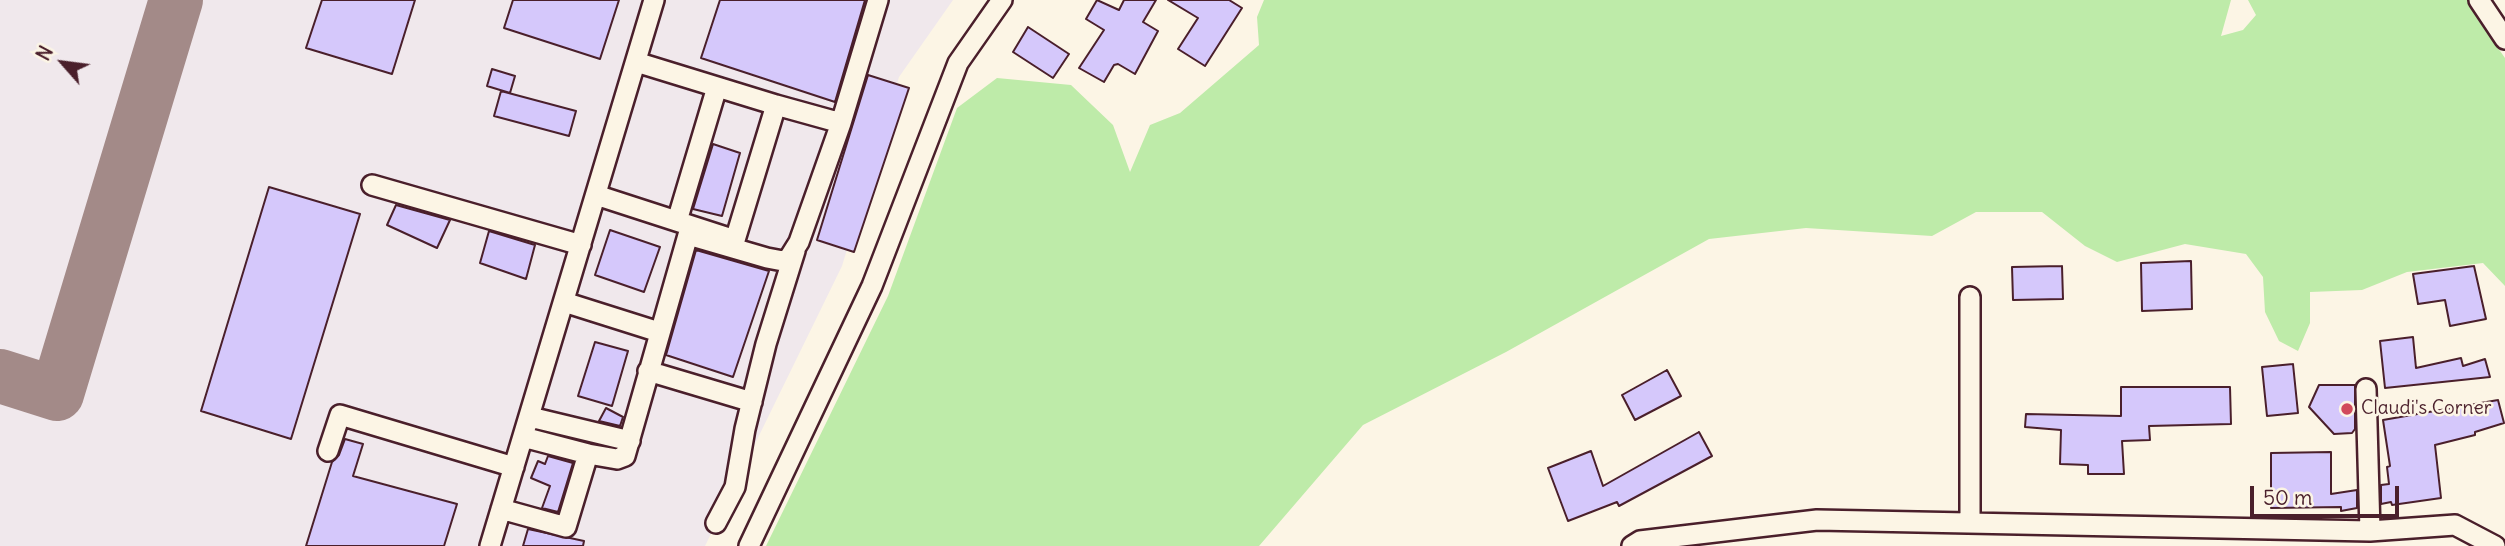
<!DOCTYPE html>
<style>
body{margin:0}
#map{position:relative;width:2505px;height:546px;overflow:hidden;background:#fcf5e5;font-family:Delius,sans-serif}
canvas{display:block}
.north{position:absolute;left:28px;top:28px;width:70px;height:70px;-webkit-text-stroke:5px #fcf5e5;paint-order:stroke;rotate:298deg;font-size:19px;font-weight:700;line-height:28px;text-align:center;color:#4a1f2b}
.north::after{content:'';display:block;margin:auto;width:24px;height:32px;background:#4a1f2b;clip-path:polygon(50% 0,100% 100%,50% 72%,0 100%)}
.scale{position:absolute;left:2250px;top:486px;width:149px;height:32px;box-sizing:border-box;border:4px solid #4a1f2b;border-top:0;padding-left:9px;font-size:21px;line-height:24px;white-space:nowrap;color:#4a1f2b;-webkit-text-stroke:5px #fcf5e5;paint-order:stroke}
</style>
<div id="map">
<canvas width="2505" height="546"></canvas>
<div class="north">N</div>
<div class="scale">50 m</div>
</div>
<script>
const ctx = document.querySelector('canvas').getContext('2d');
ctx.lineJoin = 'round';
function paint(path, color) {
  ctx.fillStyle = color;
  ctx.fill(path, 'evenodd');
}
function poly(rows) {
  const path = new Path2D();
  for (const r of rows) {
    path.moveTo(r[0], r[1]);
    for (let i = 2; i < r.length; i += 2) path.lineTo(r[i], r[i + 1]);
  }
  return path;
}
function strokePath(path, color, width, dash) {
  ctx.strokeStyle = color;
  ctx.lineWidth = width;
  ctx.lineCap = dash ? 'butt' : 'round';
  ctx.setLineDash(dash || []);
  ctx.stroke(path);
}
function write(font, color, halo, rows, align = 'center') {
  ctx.font = font + ' Delius,sans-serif';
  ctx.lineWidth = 5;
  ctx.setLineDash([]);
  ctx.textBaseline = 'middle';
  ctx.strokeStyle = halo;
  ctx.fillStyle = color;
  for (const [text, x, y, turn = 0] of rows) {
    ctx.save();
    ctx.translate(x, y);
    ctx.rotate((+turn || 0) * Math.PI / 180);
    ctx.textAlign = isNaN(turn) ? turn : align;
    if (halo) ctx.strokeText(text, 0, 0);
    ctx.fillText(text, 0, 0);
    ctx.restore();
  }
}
const built = poly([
 [0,0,953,0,899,77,842,266,705,546,0,546]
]);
const green = poly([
 [1264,0,2231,0,2221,36,2243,30,2256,15,2248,0,2471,0,2478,20,2505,58,2505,286,2483,263,2407,272,2362,290,2310,292,2310,323,2298,351,2279,341,2265,312,2263,277,2246,254,2185,244,2117,262,2085,246,2042,212,1976,212,1932,236,1806,228,1709,239,1506,352,1363,425,1259,546,766,546,888,296,957,108,997,78,1071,85,1113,125,1130,172,1150,125,1180,113,1259,45,1257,17]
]);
const taxiway = poly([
 [0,376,57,394,176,0]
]);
const building = poly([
 [322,0,415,0,392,74,306,48,322,0],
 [513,0,619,0,600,59,504,28,513,0],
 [720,0,865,0,835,102,701,58,720,0],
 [1097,0,1119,10,1124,0,1156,0,1143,22,1158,31,1135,74,1118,64,1114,65,1104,82,1079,68,1104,30,1086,19,1097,0],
 [1168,0,1229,0,1242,8,1205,66,1178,49,1198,18,1168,0],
 [1028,27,1069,54,1053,78,1013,52,1028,27],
 [492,69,515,76,510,93,487,86,492,69],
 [868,75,909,88,854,252,817,240,868,75],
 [501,91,576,111,569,136,494,116,501,91],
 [713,144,740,153,722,216,693,209,713,144],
 [269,187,360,214,291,439,201,411,269,187],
 [396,205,450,220,437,248,387,225,396,205],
 [610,230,660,247,644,292,595,275,610,230],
 [489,231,535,245,526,279,480,263,489,231],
 [696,250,769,271,733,377,666,355,696,250],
 [2191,261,2192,309,2142,311,2141,263,2191,261],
 [2062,266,2063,299,2013,300,2012,267,2062,266],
 [2474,266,2486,319,2450,326,2445,300,2418,304,2413,274,2474,266],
 [2413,337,2416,368,2461,358,2463,366,2485,359,2490,377,2385,388,2380,341,2413,337],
 [595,342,628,351,612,406,578,396,595,342],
 [2293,364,2298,413,2267,416,2262,367,2293,364],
 [1667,370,1681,396,1635,420,1622,395,1667,370],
 [2319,385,2355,385,2355,429,2352,433,2334,434,2309,407,2319,385],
 [2121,387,2230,387,2231,424,2149,426,2150,440,2122,441,2124,474,2088,474,2088,465,2060,464,2061,430,2025,427,2026,414,2121,416,2121,387],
 [2498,400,2504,423,2475,432,2475,435,2435,445,2441,498,2392,505,2391,502,2381,504,2381,485,2389,484,2387,467,2390,466,2383,420,2498,400],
 [606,408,623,417,620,426,599,421,606,408],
 [1699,432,1712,456,1619,506,1617,502,1568,521,1548,468,1591,451,1603,486,1699,432],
 [345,439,363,444,353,476,457,504,444,546,306,546,332,462,339,455,345,439],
 [2331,452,2331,494,2357,490,2357,508,2341,511,2341,507,2271,508,2271,453,2331,452],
 [548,456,573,463,558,512,542,508,550,486,531,478,538,461,545,464,548,456],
 [528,529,584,541,583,546,523,546,528,529]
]);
const minor = poly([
 [2479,0,2505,39],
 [776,105,841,123,878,0],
 [372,185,581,245],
 [596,195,735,240,776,105,636,62],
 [677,221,717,87],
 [564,302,659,332],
 [648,371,752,402],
 [2366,389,2370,531],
 [530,417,630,441],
 [328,451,340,415,514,467],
 [588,454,617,459,625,456,688,235,767,258,783,261,789,258,799,242,841,123],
 [501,509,566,527,588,454,523,437],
 [1970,522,1970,297],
 [716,523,735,487,745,429,766,344,795,251],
 [490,546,654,0],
 [749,546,872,286,958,63,1002,0],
 [1632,546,1640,541,1817,520,2370,531,2455,525,2495,546]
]);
const markers = [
 [2347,409,7,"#d1495b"]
];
const poiNames = [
 ["Claudi's Corner",2361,409]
];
paint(built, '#f0e8ec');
paint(green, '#beeba9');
strokePath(taxiway, '#a38a88', 54);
paint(building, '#d5c8fb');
strokePath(building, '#4a1f2b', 2);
strokePath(minor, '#4a1f2b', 24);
strokePath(minor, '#fcf5e5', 19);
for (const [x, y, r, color] of markers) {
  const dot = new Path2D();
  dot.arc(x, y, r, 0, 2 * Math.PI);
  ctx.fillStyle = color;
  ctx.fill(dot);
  strokePath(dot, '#fcf5e5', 2.5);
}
write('19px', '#4a1f2b', '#fcf5e5', poiNames, 'left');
</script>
